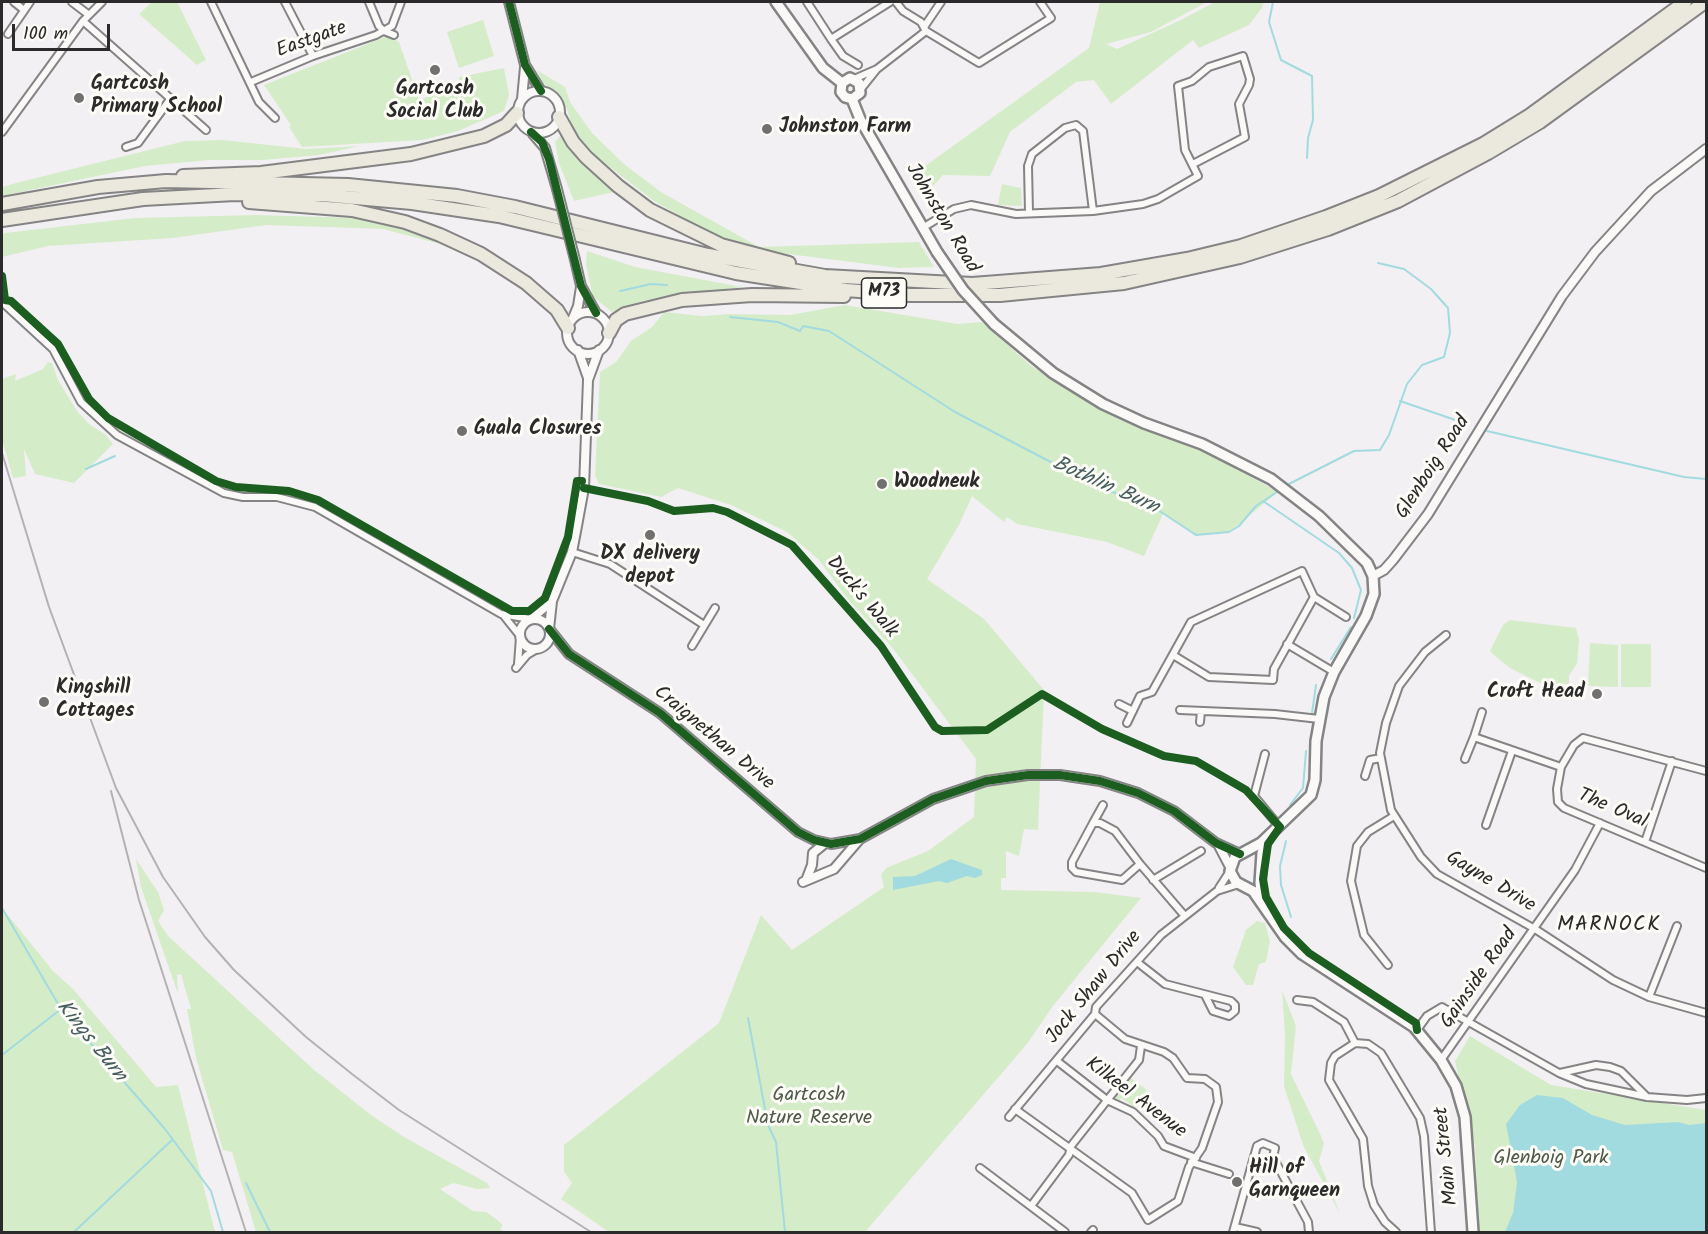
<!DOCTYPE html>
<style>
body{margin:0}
#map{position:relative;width:1708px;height:1234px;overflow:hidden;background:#f3f0f3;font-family:Kalam,sans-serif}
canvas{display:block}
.frame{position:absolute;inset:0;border:3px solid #2b2b2b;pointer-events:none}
.scale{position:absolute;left:12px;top:24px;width:98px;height:27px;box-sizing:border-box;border:3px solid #2b2b2b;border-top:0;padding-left:8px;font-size:18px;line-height:21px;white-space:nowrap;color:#2b2b2b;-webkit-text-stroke:4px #fdfcf7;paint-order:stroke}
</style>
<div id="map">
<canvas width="1708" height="1234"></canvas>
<div class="frame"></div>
<div class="scale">100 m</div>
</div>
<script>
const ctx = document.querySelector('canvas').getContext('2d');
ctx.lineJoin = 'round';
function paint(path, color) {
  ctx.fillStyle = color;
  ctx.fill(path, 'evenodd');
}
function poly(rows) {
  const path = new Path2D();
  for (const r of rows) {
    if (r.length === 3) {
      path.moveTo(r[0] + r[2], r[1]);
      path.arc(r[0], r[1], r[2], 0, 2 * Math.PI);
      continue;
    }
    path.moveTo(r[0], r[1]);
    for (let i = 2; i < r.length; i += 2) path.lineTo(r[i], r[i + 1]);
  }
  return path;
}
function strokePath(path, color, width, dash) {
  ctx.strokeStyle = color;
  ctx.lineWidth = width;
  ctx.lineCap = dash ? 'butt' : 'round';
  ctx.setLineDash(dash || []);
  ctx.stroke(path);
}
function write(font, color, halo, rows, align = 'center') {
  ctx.font = font + ' Kalam,sans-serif';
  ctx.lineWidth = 6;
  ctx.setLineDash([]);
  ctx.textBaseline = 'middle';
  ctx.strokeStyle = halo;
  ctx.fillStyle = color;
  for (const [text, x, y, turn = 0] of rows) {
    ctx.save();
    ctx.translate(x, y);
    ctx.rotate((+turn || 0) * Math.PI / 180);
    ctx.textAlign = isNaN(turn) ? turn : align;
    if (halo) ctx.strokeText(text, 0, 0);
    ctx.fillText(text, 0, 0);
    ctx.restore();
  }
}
const green = poly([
 [152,2,177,2,206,60,197,65,139,14],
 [1100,2,1207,2,1151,32,1106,44,1117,49,1181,20,1215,2,1263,2,1262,8,1249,25,1199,48,1193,40,1111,104,1094,80,1076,82,1010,132,990,176,943,175,933,186,921,169,1089,48],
 [483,20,494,56,459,68,447,32],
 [388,36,399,42,419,100,460,85,459,77,504,68,509,95,504,111,458,131,422,140,302,147,289,127,291,125,264,85],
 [537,70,565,87,570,102,592,133,624,164,661,192,759,247,919,242,934,267,899,268,780,253,732,242,703,229,654,201,598,158,575,133,566,107,542,81],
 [560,136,597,172,614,192,574,201,559,163,555,142],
 [223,140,306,149,360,146,319,155,263,160,210,160,145,166,2,196,2,187,16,183,185,141],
 [1002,184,1021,188,1022,206,998,205],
 [257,215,357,218,426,231,452,247,383,229,266,225,173,238,48,246,2,257,2,234,5,233,135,218],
 [587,251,635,267,742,287,642,301,612,312,593,297,586,265],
 [845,305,958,324,982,322,1030,365,1098,409,1212,455,1278,492,1229,532,1196,535,1163,514,1144,556,1107,542,1017,524,1007,517,1004,522,972,496,960,523,927,579,984,619,1044,690,1038,830,1024,829,1019,856,1006,851,1006,878,1001,878,1001,890,1095,892,1141,898,1053,1006,1027,1044,865,1232,609,1232,561,1199,572,1183,564,1172,564,1145,719,1023,761,915,792,950,884,887,881,875,886,868,928,851,974,817,976,759,891,646,847,598,819,560,787,532,731,505,678,488,661,497,599,484,595,475,600,372,616,362,631,341,652,327,664,312,702,316,730,314,790,315],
 [48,362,52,363,58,380,77,411,89,424,106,435,113,444,74,483,35,474,24,449,26,476,13,478,2,439,2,379,16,374,15,381,43,369],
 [1510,620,1576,628,1579,640,1577,664,1569,675,1569,684,1548,685,1538,682,1510,668,1494,655,1490,651,1503,625],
 [1590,643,1618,645,1618,687,1588,686],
 [1621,644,1651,644,1651,687,1621,687],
 [136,859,158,892,164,910,158,921,168,936,313,1069,371,1115,404,1137,487,1183,490,1188,477,1189,453,1183,440,1189,473,1211,486,1212,496,1219,503,1225,500,1229,505,1232,256,1232,232,1152,223,1150,196,1058,187,1009,191,1009,181,974,177,975,178,994,141,887],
 [2,908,53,971,73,989,156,1087,178,1085,215,1232,2,1232],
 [1257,921,1265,923,1270,941,1266,962,1259,964,1253,985,1246,985,1233,967,1246,930],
 [1282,990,1296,1026,1291,1074,1322,1138,1324,1144,1319,1161,1340,1214,1303,1145,1284,1086,1285,1034],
 [1470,1036,1551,1085,1706,1110,1706,1232,1479,1232,1475,1147,1455,1061],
 [1127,1075,1147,1090,1134,1107,1122,1098,1119,1100,1113,1095]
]);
const water = poly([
 [951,859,982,870,982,875,975,878,967,876,947,883,939,881,893,890,893,877,915,876],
 [1537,1095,1563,1098,1592,1115,1625,1125,1678,1122,1689,1125,1706,1123,1706,1232,1505,1232,1513,1213,1517,1182,1506,1124,1520,1105]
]);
const stream = poly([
 [1273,2,1269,22,1281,60,1312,76,1313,120,1308,138,1307,158],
 [620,291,651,284,667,285],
 [730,317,778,322,800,331,803,326,829,331,955,412,1089,482,1122,496,1143,500,1196,535,1229,532,1239,526,1256,506,1280,490],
 [1400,401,1467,424],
 [1487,431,1684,477,1706,479],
 [86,469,115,456],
 [1285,486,1354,451,1380,450,1389,435,1407,384,1422,365,1444,357,1450,333,1448,308,1431,289,1404,269,1378,263],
 [1263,501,1339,553,1352,568,1361,590,1354,618],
 [1331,659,1351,627],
 [1312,713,1316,685],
 [1290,805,1303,788,1306,751],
 [1286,841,1280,866,1281,885,1291,917],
 [2,908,61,1009,165,1129,211,1191,223,1232],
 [748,1018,768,1125,776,1142,785,1232],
 [2,1055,61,1009],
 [246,1183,270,1232],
 [74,1232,172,1140]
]);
const minor = poly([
 [14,2,24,10],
 [72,2,89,15],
 [211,2,259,102,275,118],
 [285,2,313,56],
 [369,2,379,26,384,31,394,35],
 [807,2,831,39,890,2],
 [896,2,903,11,921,22,926,31,979,63,1051,18,1040,2],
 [83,21,206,130],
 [924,27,941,2],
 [8,34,30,2],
 [831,39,843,56,858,65],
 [877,69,926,31],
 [854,79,877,69,861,89],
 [251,82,313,56,376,35,392,26,401,2],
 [2,132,83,21,102,2],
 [126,147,138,143,171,98],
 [1093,211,1143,204,1158,199,1198,176,1185,150,1178,86,1192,81,1209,67,1243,56,1250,79,1249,85,1239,104,1245,137,1193,164],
 [924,227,954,209,971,205,1016,214,1093,211,1083,131,1076,125,1065,128,1032,154,1028,166,1029,212],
 [2,302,53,349,81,402,117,435,224,493,243,497,277,497,315,507,501,614,530,619],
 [572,552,610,564,704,625],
 [1314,597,1346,617],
 [504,616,520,636],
 [1446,635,1425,652,1399,686,1386,723,1380,753,1391,810,1421,857,1437,874,1535,929,1613,980,1649,997,1706,1013],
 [1287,644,1334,672],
 [692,646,715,608],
 [518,664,520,637],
 [516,668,527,655,537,649],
 [1119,704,1133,711],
 [1180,710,1275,714,1319,719],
 [1482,712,1474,737,1561,767],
 [1200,722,1201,711],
 [1127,723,1140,696,1152,692,1191,622,1302,571,1314,597,1274,669,1273,680,1209,677,1173,655],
 [1265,754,1254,796,1278,825],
 [1465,759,1474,737],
 [1706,771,1583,738,1574,745,1561,767,1557,789,1558,802,1564,808,1706,868],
 [1365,776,1370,760,1381,758],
 [1093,823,1103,805],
 [1486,825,1512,751],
 [1645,842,1672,761],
 [1140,864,1115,831,1100,823,1093,823,1072,862,1072,868,1076,872,1122,880,1140,864,1184,915],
 [1153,880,1201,851],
 [1219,888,1230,871],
 [1137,962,1165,984,1231,1001,1235,1005,1235,1011,1229,1016,1213,1011,1205,995],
 [1388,965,1364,935,1351,881,1357,846,1368,832,1394,816],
 [1649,997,1677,926],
 [1297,1000,1313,1002,1344,1022,1355,1043],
 [1417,1030,1427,1016,1442,1007,1559,1073,1586,1084,1647,1097,1687,1100,1706,1098],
 [1441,1060,1575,870,1600,823],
 [1057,1061,1107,1100,1133,1112,1158,1136,1164,1146,1196,1158],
 [1560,1073,1596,1065,1610,1067,1621,1071,1647,1097],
 [1015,1109,1132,1193,1148,1220,1178,1201,1189,1167,1202,1148,1218,1102,1216,1087,1205,1079,1187,1078,1173,1058,1164,1052,1125,1039,1095,1014],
 [1009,1117,1095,1014,1096,1007,1161,935,1217,891,1239,884],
 [1191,1162,1229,1174],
 [980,1168,1065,1232],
 [1031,1206,1069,1155,1071,1146,1139,1060,1141,1046],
 [1235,1227,1257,1232],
 [1091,1232,1093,1230],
 [1233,1232,1257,1146,1263,1143,1275,1148,1273,1157,1308,1222,1309,1232],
 [1396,1232,1385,1222,1374,1205,1368,1186,1363,1139,1329,1080,1331,1063,1335,1056,1355,1043,1368,1044,1381,1053,1420,1118,1424,1136,1431,1232]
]);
const tertiary = poly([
 [509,2,525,65,541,91],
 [539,112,21],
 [522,99,525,67],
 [533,134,545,148,557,189],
 [575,260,581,286,596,313],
 [588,333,21],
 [573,318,578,306,581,287],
 [578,350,588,378],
 [1373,576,1384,570,1393,560,1428,514,1562,296,1595,252,1651,191,1706,149],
 [532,618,551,602],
 [535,634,15],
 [549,629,552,601,572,552,577,526,584,488,588,380,599,350],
 [550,630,569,654,660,713,798,832,814,840,831,844,860,839,933,799,986,781,1028,775,1060,775,1100,781,1138,793,1174,811,1216,843,1240,854],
 [1219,846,1230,867],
 [807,878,812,865,813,853,824,844],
 [803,882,834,869,859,840]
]);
const secondary = poly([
 [776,2,823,68,842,83],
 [842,83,850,78,859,83,860,93,852,99],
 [842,83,841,92,845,97,852,99],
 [852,99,860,119,937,252],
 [994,324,1053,373,1103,404,1144,423,1202,444,1271,479,1319,516,1367,563,1373,576,1374,594,1366,616,1334,672,1324,697,1316,741,1315,780,1311,795,1261,843,1235,857,1230,871,1236,882,1253,891,1285,937,1302,954,1414,1027,1441,1060,1456,1086,1465,1117,1473,1232],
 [1263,903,1260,883,1262,853,1266,840]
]);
const motorway = poly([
 [559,117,573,142,586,157,618,186,650,210,721,245,789,263],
 [183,176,261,173,411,154,484,136,506,125,517,113],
 [249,202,352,210,405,222,440,235,481,254,526,283,557,310,568,328],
 [2,204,98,187,166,181,348,185,457,196,515,207,708,255,825,276,972,284,1101,274,1187,259,1241,246,1326,217,1379,196,1483,144,1530,115,1685,2],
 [2,220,143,199,235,194,322,195,412,203,499,216,736,273,846,290,910,295,1000,295,1124,283,1240,257,1328,229,1398,201,1488,153,1540,122,1705,2],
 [609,333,616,320,625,314,682,300,752,295,844,296]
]);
const rail = poly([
 [2,453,49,607,116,788,163,877,205,937,234,970,306,1037,352,1074,399,1110,591,1232],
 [111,791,139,900,246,1232]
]);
const tertiaryBridge = poly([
 [557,189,575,260]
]);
const secondaryBridge = poly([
 [937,252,963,290,994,324]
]);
const cycleway = poly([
 [509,2,525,65,541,91],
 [531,132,542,142,549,159,581,286,596,313],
 [2,276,5,300,11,301,58,344,89,399,108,418,216,481,236,487,289,491,318,500,512,611,529,611,545,598,568,537,577,481,582,481],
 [584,488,648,501,674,511,713,508,727,512,792,545,881,646,935,727,942,731,987,730,1042,694,1102,729,1164,756,1196,761,1246,790,1280,827,1268,844,1263,879,1266,897,1284,928,1309,953,1416,1023,1417,1030],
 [549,629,569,654,660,713,798,832,814,840,831,844,860,839,933,799,986,781,1028,775,1060,775,1100,781,1138,793,1174,811,1216,843,1240,854]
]);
const markers = [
 [435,70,6,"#717071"],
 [79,98,6,"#717071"],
 [767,129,6,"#717071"],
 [462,431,6,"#717071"],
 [882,484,6,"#717071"],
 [650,535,6,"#717071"],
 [1597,694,6,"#717071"],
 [44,702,6,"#717071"],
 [1237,1182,6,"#717071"]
];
const shields = [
 [884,293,45]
];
const shieldNames = [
 ["M73",884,293]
];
const streetNames = [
 ["Eastgate",312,41,-20],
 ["Johnston Road",941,219,59],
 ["Glenboig Road",1434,468,-57],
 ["Duck's Walk",861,598,50],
 ["Craignethan Drive",713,739,40],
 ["The Oval",1612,810,23],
 ["Gayne Drive",1490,883,31],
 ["Gainside Road",1480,979,-55],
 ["Jock Shaw Drive",1095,988,-51],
 ["Kilkeel Avenue",1135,1099,37],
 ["Main Street",1448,1156,-96]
];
const poiNames = [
 ["Gartcosh",91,86],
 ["Primary School",91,109],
 ["Gartcosh",435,91,"center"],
 ["Social Club",435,114,"center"],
 ["Johnston Farm",779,129],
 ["Guala Closures",474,431],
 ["Woodneuk",894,484],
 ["DX delivery",650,556,"center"],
 ["depot",650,579,"center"],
 ["Kingshill",56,690],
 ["Cottages",56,713],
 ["Croft Head",1585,694,"right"],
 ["Hill of",1249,1170],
 ["Garnqueen",1249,1193]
];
const parkNames = [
 ["Gartcosh",809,1097],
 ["Nature Reserve",809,1120],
 ["Glenboig Park",1551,1160]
];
const waterNames = [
 ["Bothlin Burn",1105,487,24],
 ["Kings Burn",90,1042,51]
];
const neighbourhoodNames = [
 ["MARNOCK",1609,926]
];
paint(green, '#d5ecc9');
paint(water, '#a2dbdf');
strokePath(stream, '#a2dbdf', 2);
strokePath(minor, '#858485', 10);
strokePath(tertiary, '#858485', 12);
strokePath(secondary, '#858485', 14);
strokePath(motorway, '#858485', 16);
strokePath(minor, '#faf9f8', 6);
strokePath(tertiary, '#faf9f8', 8);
strokePath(secondary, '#faf9f8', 9);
strokePath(motorway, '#ebe8dd', 12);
strokePath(rail, '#b3b2b2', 2);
strokePath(tertiaryBridge, '#858485', 12, []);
strokePath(secondaryBridge, '#858485', 14, []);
strokePath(tertiaryBridge, '#faf9f8', 8);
strokePath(secondaryBridge, '#faf9f8', 9);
strokePath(cycleway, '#1b5e20', 8);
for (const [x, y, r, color] of markers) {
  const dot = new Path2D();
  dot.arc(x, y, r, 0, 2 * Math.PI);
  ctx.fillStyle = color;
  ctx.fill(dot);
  strokePath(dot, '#fdfcf7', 2);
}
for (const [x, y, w] of shields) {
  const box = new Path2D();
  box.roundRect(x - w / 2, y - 15, w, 30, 4.5);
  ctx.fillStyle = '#fdfcf7';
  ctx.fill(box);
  strokePath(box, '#2b2b2b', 1.5);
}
write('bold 18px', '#2b2b2b', null, shieldNames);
write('20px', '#2b2b2b', '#fdfcf7', streetNames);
write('bold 20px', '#2b2b2b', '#fdfcf7', poiNames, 'left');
write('20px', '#4f5a4a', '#fdfcf7', parkNames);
write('italic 21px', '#445d5f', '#fdfcf7', waterNames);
ctx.letterSpacing = '1.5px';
write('21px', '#2b2b2b', '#fdfcf7', neighbourhoodNames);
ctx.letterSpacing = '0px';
</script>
